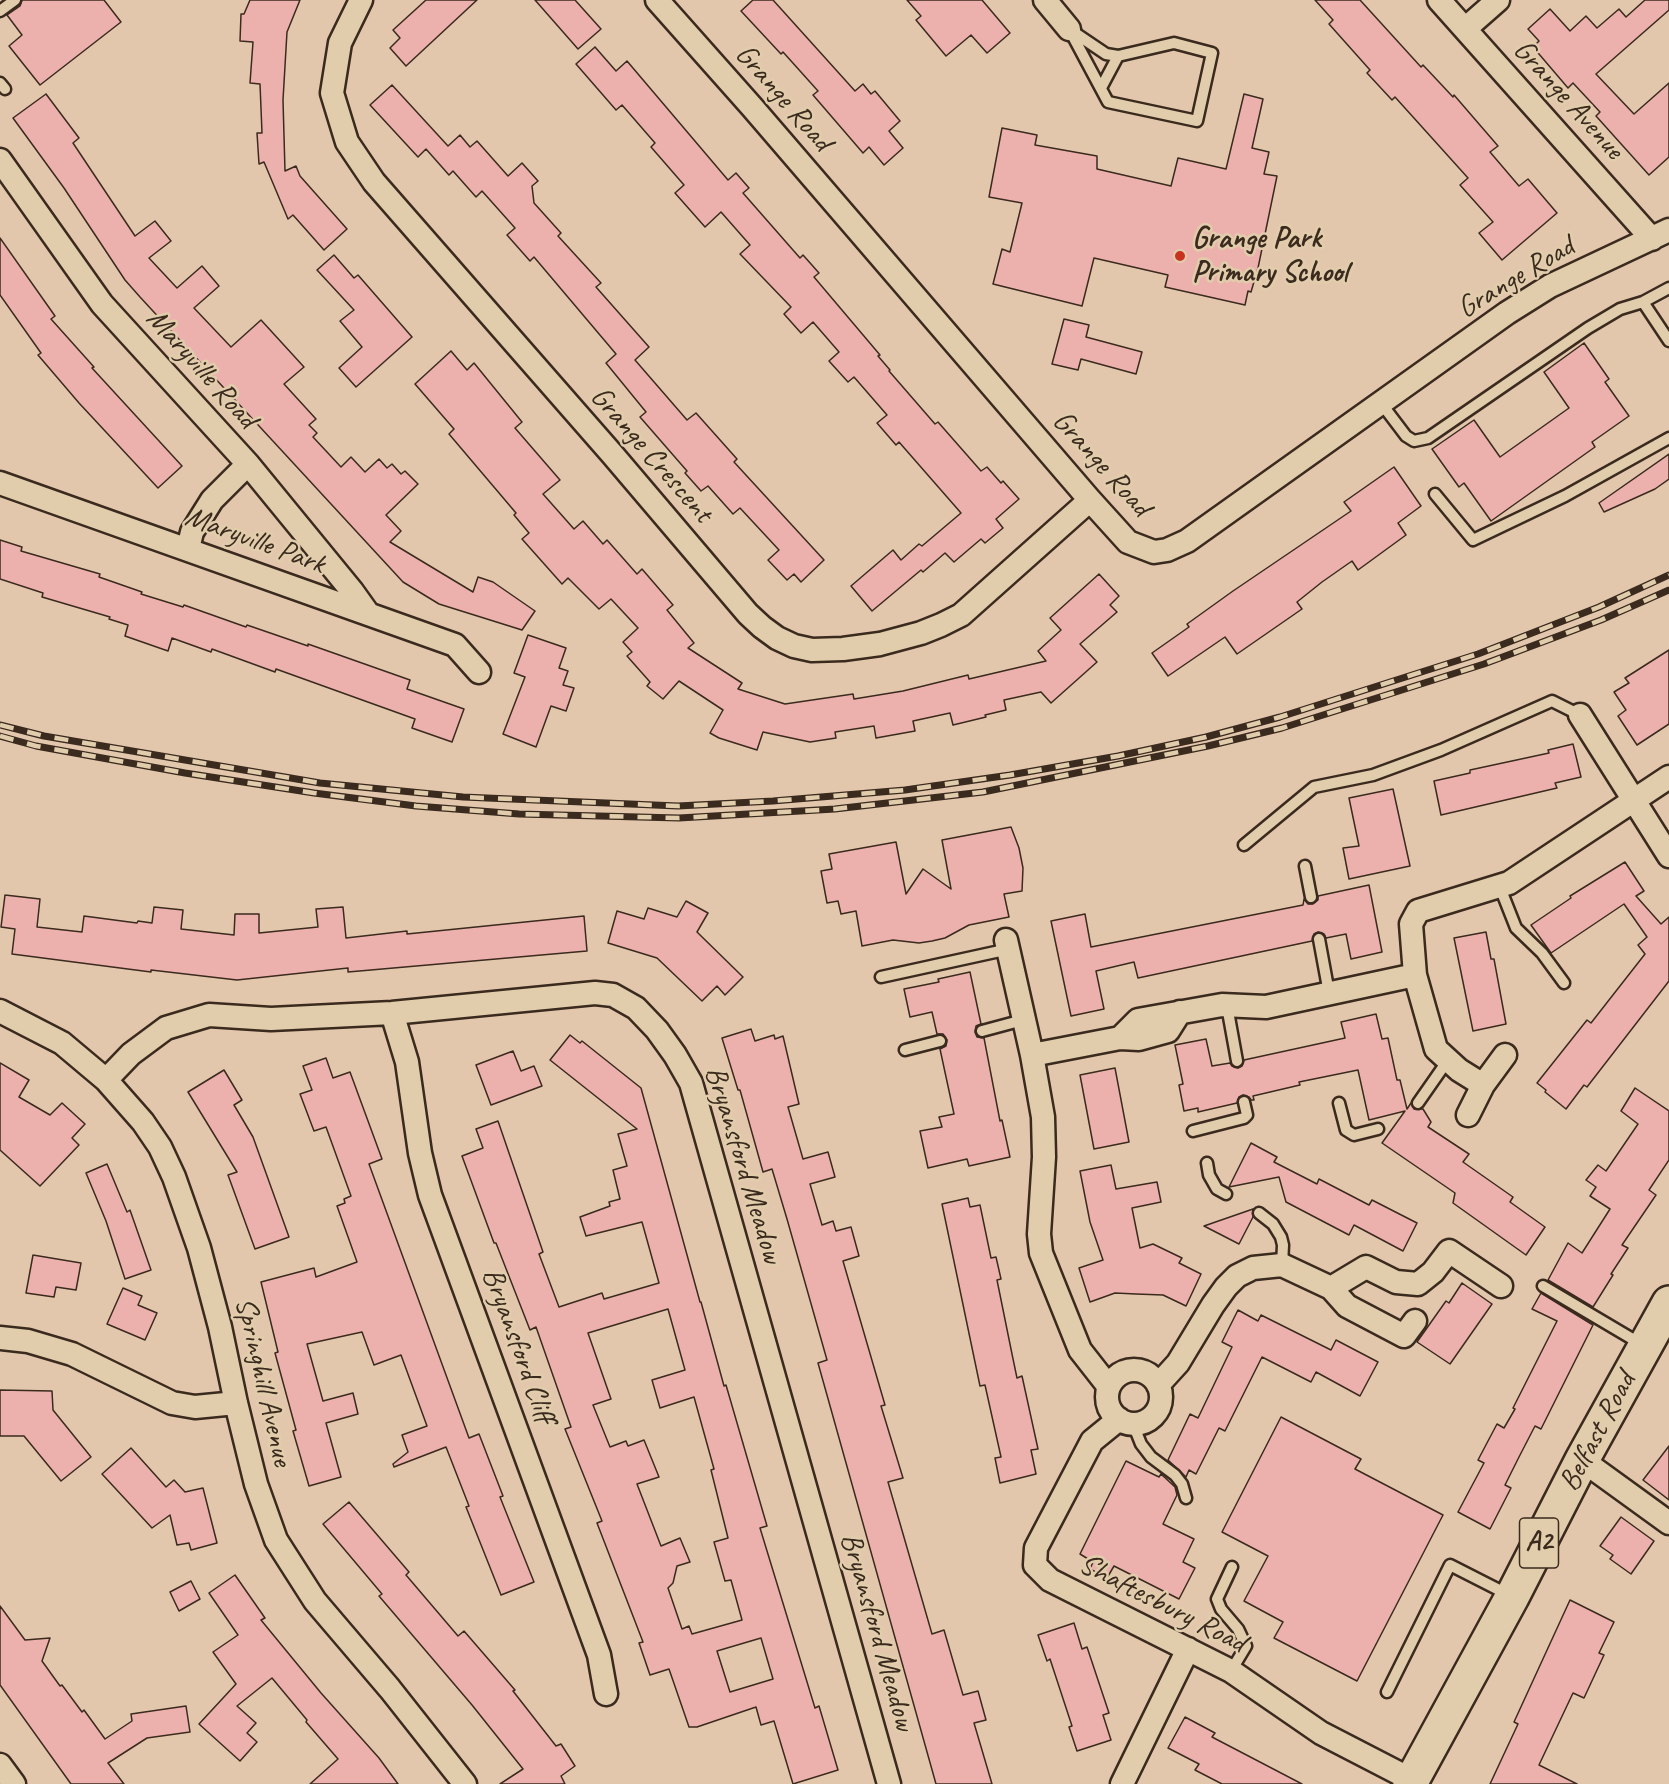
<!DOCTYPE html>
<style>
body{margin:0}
canvas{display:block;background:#e3c7ac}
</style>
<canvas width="1669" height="1784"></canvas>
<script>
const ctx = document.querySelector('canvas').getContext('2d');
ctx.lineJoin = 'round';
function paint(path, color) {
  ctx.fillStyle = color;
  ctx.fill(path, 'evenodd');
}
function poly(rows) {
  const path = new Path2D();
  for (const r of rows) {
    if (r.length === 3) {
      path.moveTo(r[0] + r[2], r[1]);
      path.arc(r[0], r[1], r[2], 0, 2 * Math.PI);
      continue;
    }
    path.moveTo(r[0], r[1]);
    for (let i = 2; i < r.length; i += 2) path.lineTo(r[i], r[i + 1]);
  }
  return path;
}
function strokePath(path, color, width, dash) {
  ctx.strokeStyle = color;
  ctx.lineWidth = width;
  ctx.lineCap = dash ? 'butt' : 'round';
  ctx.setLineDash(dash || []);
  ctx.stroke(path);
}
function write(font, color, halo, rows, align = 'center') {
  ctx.font = font + ' Caveat,sans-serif';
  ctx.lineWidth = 5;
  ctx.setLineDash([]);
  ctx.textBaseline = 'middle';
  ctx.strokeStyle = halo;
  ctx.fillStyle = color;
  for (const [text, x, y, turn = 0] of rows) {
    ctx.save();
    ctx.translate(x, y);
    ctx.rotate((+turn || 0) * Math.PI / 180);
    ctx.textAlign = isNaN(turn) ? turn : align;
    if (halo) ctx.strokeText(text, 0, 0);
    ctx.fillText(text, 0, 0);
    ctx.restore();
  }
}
const building = poly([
 [22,0,104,0,121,22,40,85,9,46,22,35,7,15,20,6,22,0],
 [250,0,300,0,287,32,283,100,285,171,296,166,300,176,347,229,324,250,293,215,288,219,264,162,259,164,257,133,262,133,260,84,250,83,253,42,240,41,241,14,244,14,250,0],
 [426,0,477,0,406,66,390,48,400,38,393,30,426,0],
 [535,0,575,0,601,29,578,49,535,0],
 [753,0,773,0,855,91,863,84,871,94,875,91,900,121,889,131,903,148,884,165,869,147,863,153,813,95,818,91,783,52,781,54,741,11,753,0],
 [907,0,982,0,1010,33,987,53,971,35,946,56,916,20,921,16,907,0],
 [1315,0,1360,0,1421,67,1423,65,1453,97,1454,95,1498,146,1490,152,1519,186,1528,179,1557,213,1502,260,1479,233,1493,222,1460,185,1468,178,1395,97,1392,100,1367,73,1370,70,1329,24,1333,20,1315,0],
 [1645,0,1669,0,1669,10,1596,74,1634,114,1669,83,1669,157,1649,175,1596,116,1600,112,1573,83,1568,88,1533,47,1539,41,1528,29,1550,9,1570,31,1586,16,1597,28,1619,9,1626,17,1645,0],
 [595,47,616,71,627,61,728,180,736,173,749,188,743,193,800,258,803,255,819,273,814,277,880,355,878,356,890,370,889,371,935,424,938,422,981,471,987,467,1001,483,1003,481,1019,499,996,519,1003,528,985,543,981,539,954,562,945,553,923,572,921,570,872,611,851,586,893,550,901,560,919,544,922,546,961,513,899,442,896,445,877,423,887,415,854,377,848,382,829,361,839,352,813,322,801,333,784,314,791,307,740,254,750,245,721,212,705,227,675,193,684,185,651,147,655,143,622,105,616,110,576,64,595,47],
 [392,85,448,146,460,135,470,147,477,141,508,176,522,163,538,181,532,186,534,203,561,233,558,236,601,283,596,287,649,347,635,360,687,420,696,413,737,459,734,462,824,560,801,582,794,574,787,580,768,560,779,550,740,508,733,514,708,486,701,491,685,473,687,471,640,417,646,412,606,363,616,354,534,257,530,261,507,235,515,228,482,191,476,197,453,171,449,175,426,149,418,157,370,105,392,85],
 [46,94,79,138,73,143,135,236,155,221,171,241,149,258,177,288,202,266,219,286,194,308,231,347,261,320,304,367,284,384,316,419,309,425,317,433,313,437,341,467,351,457,365,472,379,459,387,468,392,464,401,474,405,471,418,484,386,515,401,531,390,542,473,592,478,577,493,582,535,611,522,630,439,604,403,582,140,297,125,280,64,188,13,118,46,94],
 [1244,94,1263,99,1252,148,1269,152,1264,174,1277,176,1258,268,1251,292,1248,291,1245,305,1165,287,1168,275,1094,258,1082,306,993,284,1002,249,1010,252,1022,203,989,197,1002,128,1037,135,1035,145,1097,156,1097,169,1171,186,1178,158,1226,169,1244,94],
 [0,238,55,316,51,319,94,367,92,368,182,466,158,488,79,403,38,355,41,353,0,295,0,238],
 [334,255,354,278,358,275,412,337,356,387,339,368,362,347,340,321,354,310,317,270,334,255],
 [1064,319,1089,325,1086,337,1142,352,1136,374,1081,359,1078,370,1052,364,1064,319],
 [1584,343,1609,379,1605,382,1629,416,1592,442,1595,447,1491,521,1464,483,1459,487,1432,449,1474,420,1500,457,1569,408,1544,372,1584,343],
 [451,351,467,370,474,363,522,422,515,428,560,480,543,494,574,529,583,521,603,544,607,540,637,574,642,569,673,605,667,610,694,643,688,648,742,683,738,689,785,704,853,694,854,699,903,691,968,675,969,679,1046,661,1038,651,1061,630,1050,618,1099,574,1119,596,1110,605,1117,612,1080,644,1097,662,1051,703,1041,692,1004,700,1006,710,985,715,986,717,953,725,950,713,913,721,915,731,876,738,874,726,835,732,836,738,810,742,763,732,757,750,719,738,710,733,723,710,679,681,663,699,647,686,650,682,627,656,632,652,623,642,638,628,611,599,599,609,568,578,562,584,522,539,529,533,514,515,516,513,449,434,454,429,415,384,451,351],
 [1669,454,1669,479,1655,489,1604,512,1599,503,1669,454],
 [1394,467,1421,506,1398,523,1406,535,1358,570,1352,561,1322,582,1297,602,1302,609,1237,654,1225,637,1168,676,1152,653,1189,627,1187,624,1233,591,1351,511,1344,502,1394,467],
 [0,540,22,547,21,551,100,574,99,577,142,592,141,594,183,607,184,605,246,627,247,625,308,646,308,644,410,680,407,689,464,709,452,742,412,728,415,719,276,669,275,672,212,649,211,652,172,638,168,651,125,636,128,625,109,619,110,617,42,597,43,593,0,579,0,540],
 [528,635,566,648,559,668,568,671,563,685,574,688,566,711,551,706,536,747,503,734,525,677,514,673,528,635],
 [1669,650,1669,724,1637,745,1618,716,1626,710,1614,692,1629,683,1625,678,1669,650],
 [1573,744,1581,777,1555,783,1557,788,1441,815,1434,781,1470,773,1470,770,1549,753,1548,750,1573,744],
 [1393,789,1410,866,1349,879,1343,848,1359,846,1349,798,1393,789],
 [1011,827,1019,848,1023,868,1022,891,1004,894,1009,917,969,925,945,938,932,941,919,943,893,940,862,946,856,911,841,914,838,901,827,903,821,871,832,869,829,854,896,842,906,894,923,869,951,889,942,840,1011,827],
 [1625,862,1644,891,1636,896,1661,924,1669,917,1669,981,1587,1087,1584,1085,1566,1109,1545,1092,1546,1090,1537,1083,1587,1020,1591,1023,1645,954,1638,945,1647,937,1624,904,1551,953,1531,925,1571,898,1570,896,1625,862],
 [1369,885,1382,952,1351,959,1346,934,1326,938,1324,934,1318,932,1314,934,1312,941,1138,978,1134,962,1096,971,1104,1009,1071,1016,1051,921,1085,914,1091,947,1303,905,1304,899,1308,904,1313,904,1318,900,1318,896,1369,885],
 [5,895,40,899,37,927,82,932,84,916,137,923,138,921,152,923,154,907,183,910,181,929,234,935,235,914,259,914,259,933,318,927,316,909,343,907,346,938,407,931,407,934,584,916,587,951,348,972,348,968,237,980,151,970,151,972,12,954,15,929,1,927,5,895],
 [686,901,708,913,697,932,743,977,725,995,717,986,702,1001,657,958,608,943,617,911,644,919,648,908,677,917,686,901],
 [1486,932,1491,959,1494,959,1506,1024,1473,1031,1454,938,1486,932],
 [970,972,981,1024,976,1026,975,1032,977,1037,984,1038,1000,1121,1002,1120,1010,1157,969,1166,967,1159,928,1168,920,1131,942,1127,939,1117,954,1114,940,1049,946,1046,947,1040,943,1034,937,1034,932,1012,910,1017,904,989,939,982,938,979,970,972],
 [1376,1014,1382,1039,1388,1038,1397,1080,1400,1080,1407,1109,1411,1103,1414,1109,1423,1109,1431,1122,1428,1127,1469,1154,1463,1162,1513,1197,1510,1202,1545,1227,1526,1255,1453,1203,1455,1193,1382,1143,1405,1111,1369,1120,1358,1070,1299,1082,1300,1085,1253,1096,1254,1100,1251,1100,1249,1097,1243,1095,1239,1097,1237,1103,1198,1112,1198,1108,1184,1111,1179,1085,1183,1084,1175,1045,1206,1039,1212,1066,1230,1063,1232,1066,1238,1068,1242,1066,1244,1060,1345,1038,1341,1022,1376,1014],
 [751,1029,755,1041,774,1035,775,1039,783,1036,799,1104,788,1107,803,1159,828,1152,835,1177,810,1184,822,1225,833,1221,836,1231,851,1227,859,1256,843,1261,885,1405,881,1406,903,1478,888,1482,932,1634,944,1630,963,1695,978,1691,986,1720,974,1723,992,1784,936,1784,818,1363,827,1360,787,1219,772,1169,763,1172,740,1090,738,1090,722,1038,751,1029],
 [570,1035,580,1043,582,1041,641,1088,700,1302,701,1302,724,1386,726,1385,767,1526,760,1528,815,1708,819,1706,838,1770,793,1784,774,1721,761,1725,756,1707,697,1727,689,1727,669,1669,650,1675,639,1643,643,1642,597,1523,602,1521,565,1429,571,1427,536,1327,530,1330,496,1243,494,1243,462,1156,483,1148,476,1129,498,1121,543,1252,539,1254,559,1307,602,1293,604,1299,659,1283,642,1222,586,1236,580,1217,610,1206,609,1202,620,1199,613,1170,627,1166,618,1134,637,1129,550,1060,570,1035],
 [668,1309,685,1370,652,1380,660,1408,694,1397,714,1469,711,1470,728,1538,714,1542,725,1581,731,1580,742,1620,692,1634,689,1626,682,1629,668,1588,673,1583,677,1566,690,1562,680,1538,661,1546,637,1484,659,1477,644,1440,628,1446,626,1441,610,1447,593,1405,611,1399,588,1333,668,1309],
 [761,1638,773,1679,730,1692,717,1651,761,1638],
 [513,1051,521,1071,534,1066,542,1086,491,1105,476,1065,513,1051],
 [326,1058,333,1078,350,1072,382,1159,369,1164,469,1438,479,1434,503,1496,500,1497,534,1582,501,1595,466,1507,469,1506,446,1447,394,1467,393,1464,408,1452,402,1435,427,1426,401,1355,374,1365,362,1332,307,1344,323,1401,353,1393,358,1414,326,1423,341,1477,309,1486,293,1431,296,1430,275,1353,278,1352,261,1282,314,1268,316,1277,357,1262,337,1206,345,1203,344,1199,351,1196,326,1127,314,1131,300,1094,312,1090,303,1066,326,1058],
 [0,1063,29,1080,19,1097,50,1115,62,1103,85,1124,72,1138,79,1145,40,1186,0,1150,0,1063],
 [1115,1068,1129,1142,1094,1149,1080,1075,1115,1068],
 [224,1070,242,1100,234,1105,253,1137,289,1237,255,1249,228,1175,237,1172,188,1092,224,1070],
 [1635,1088,1669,1111,1669,1160,1649,1190,1656,1195,1622,1245,1628,1248,1611,1274,1613,1275,1593,1307,1548,1280,1568,1243,1582,1253,1610,1209,1590,1196,1596,1187,1586,1180,1598,1165,1606,1171,1638,1124,1621,1111,1635,1088],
 [1251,1143,1277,1157,1274,1162,1317,1184,1319,1179,1369,1205,1372,1200,1417,1223,1403,1251,1354,1225,1349,1235,1286,1202,1279,1177,1229,1187,1251,1143],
 [107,1164,127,1212,130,1210,151,1270,125,1279,106,1221,86,1173,107,1164],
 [1111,1165,1116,1189,1157,1182,1161,1202,1132,1208,1140,1248,1153,1244,1182,1258,1179,1263,1201,1274,1186,1306,1163,1295,1136,1294,1115,1293,1090,1302,1079,1268,1103,1260,1090,1222,1080,1171,1111,1165],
 [968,1198,970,1207,980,1205,991,1258,996,1257,1001,1279,997,1280,1012,1354,1017,1378,1022,1376,1038,1449,1031,1450,1036,1474,1000,1483,995,1458,1001,1457,985,1385,980,1386,942,1204,968,1198],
 [1253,1209,1253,1217,1239,1244,1204,1226,1253,1209],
 [33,1255,81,1263,76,1290,56,1287,54,1297,26,1293,33,1255],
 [1462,1283,1492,1304,1450,1364,1417,1342,1446,1301,1449,1303,1462,1283],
 [123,1288,142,1296,138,1305,157,1313,145,1340,107,1324,123,1288],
 [1541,1293,1593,1325,1541,1429,1535,1426,1519,1457,1505,1485,1511,1488,1490,1529,1458,1512,1484,1463,1478,1460,1488,1441,1497,1424,1504,1428,1515,1409,1513,1408,1557,1321,1532,1309,1541,1293],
 [1238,1310,1258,1321,1261,1315,1331,1350,1336,1340,1378,1362,1360,1396,1316,1372,1311,1382,1262,1357,1225,1431,1219,1428,1196,1474,1189,1470,1186,1477,1168,1460,1190,1414,1198,1418,1232,1347,1222,1342,1238,1310],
 [0,1390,52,1391,53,1410,91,1457,61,1481,24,1436,0,1436,0,1390],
 [1281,1417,1361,1459,1355,1469,1443,1515,1357,1681,1274,1638,1283,1622,1244,1601,1268,1556,1222,1532,1281,1417],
 [1669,1446,1669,1500,1643,1480,1669,1446],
 [131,1448,166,1487,174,1480,185,1492,203,1488,217,1543,191,1550,189,1543,177,1545,170,1515,152,1528,102,1474,131,1448],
 [1126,1461,1159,1477,1161,1474,1175,1487,1177,1495,1163,1524,1194,1539,1183,1562,1195,1568,1179,1599,1114,1566,1107,1578,1090,1569,1093,1562,1080,1554,1126,1461],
 [349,1502,409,1572,406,1575,458,1636,464,1631,515,1690,513,1691,556,1746,561,1744,575,1766,561,1776,565,1784,500,1784,523,1769,472,1705,379,1596,382,1594,323,1524,349,1502],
 [1621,1517,1654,1541,1631,1574,1610,1559,1613,1555,1600,1546,1621,1517],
 [235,1575,265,1618,261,1620,321,1693,379,1758,398,1784,310,1784,338,1759,306,1722,307,1720,272,1678,237,1706,256,1723,247,1733,257,1742,240,1761,199,1724,236,1684,213,1652,238,1635,209,1593,235,1575],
 [191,1581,200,1599,179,1611,170,1592,191,1581],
 [1570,1600,1614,1622,1599,1653,1604,1655,1584,1698,1573,1693,1539,1765,1577,1784,1490,1784,1518,1724,1514,1722,1570,1600],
 [0,1606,25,1640,50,1638,42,1661,60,1686,62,1685,82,1712,84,1710,105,1739,132,1721,131,1714,186,1706,190,1732,147,1738,108,1763,124,1784,71,1784,0,1685,0,1606],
 [1074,1623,1082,1649,1087,1647,1109,1713,1103,1715,1111,1740,1077,1751,1069,1727,1072,1726,1050,1659,1047,1661,1038,1635,1074,1623],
 [1185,1717,1215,1733,1212,1737,1302,1784,1222,1784,1195,1770,1199,1764,1168,1748,1185,1717]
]);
const lane = poly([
 [0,11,15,0],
 [1069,29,1106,54,1118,56,1174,43,1212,53,1197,121,1108,102,1069,29],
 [0,83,5,89],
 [1101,88,1118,56],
 [1669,288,1643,302,1669,341],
 [1381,403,1406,436,1414,441,1428,438,1588,328,1620,309,1643,302],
 [1435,494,1473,540,1565,496,1669,438],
 [1244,845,1314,787,1373,775,1441,750,1552,701,1580,715],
 [1305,866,1311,897],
 [1499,885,1516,928,1542,953,1564,983],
 [1319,939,1329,993],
 [881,977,1009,949],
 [1227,1006,1237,1061],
 [982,1031,1023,1020],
 [905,1050,940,1041],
 [1339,1103,1346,1130,1354,1135,1378,1129],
 [1418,1103,1448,1060],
 [1193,1131,1244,1118,1247,1115,1244,1102],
 [1207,1163,1209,1175,1217,1189,1226,1194],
 [1259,1213,1273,1224,1281,1237,1283,1245,1282,1265],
 [1543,1286,1641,1344],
 [1133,1424,1141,1444,1151,1457,1175,1475,1182,1484,1186,1498],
 [1231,1671,1246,1646,1238,1629,1221,1609,1217,1599,1232,1567],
 [1387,1692,1450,1565,1509,1595]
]);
const street = poly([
 [361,0,340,43,332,93,347,142,374,182,612,454,748,614,762,627,777,638,794,646,812,650,843,649,880,644,921,633,941,625,961,615,1090,500],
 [657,0,752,107,1090,500,1128,542,1154,552,1167,550,1187,541,1507,313,1550,286,1669,230],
 [1045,0,1069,29],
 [1439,0,1652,239],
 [1465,29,1498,0],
 [0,160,102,304,248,464,352,591,367,612],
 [0,483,455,645,479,672],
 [188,549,192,532,212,500,248,464],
 [1580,715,1669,856],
 [1006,940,1032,1055,1043,1117,1044,1157,1039,1234,1041,1253,1080,1350,1109,1387],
 [0,1011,62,1043,106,1080,143,1122,160,1147,174,1177,199,1248,220,1327,236,1403,256,1484,276,1540,315,1601,390,1689,465,1784],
 [392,1013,407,1062,420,1153,430,1195,599,1655,606,1694],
 [1120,1038,1139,1039,1168,1031,1180,1012],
 [1032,1055,1120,1038,1138,1020,1222,1005,1266,1007,1415,975],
 [106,1080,131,1054,166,1028,209,1015,271,1019,392,1013,595,993,613,995,636,1008,657,1030,675,1055,691,1083,889,1784],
 [1483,1085,1459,1070,1436,1049,1415,975,1411,924,1418,911,1509,883,1669,777],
 [1468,1115,1483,1085,1505,1055],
 [1331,1288,1366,1267,1396,1282,1418,1284,1433,1272,1449,1251,1501,1286],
 [0,1338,28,1341,72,1354,172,1403,195,1407,236,1403],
 [1134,1397,27],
 [1158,1385,1178,1363,1213,1305,1226,1287,1237,1276,1253,1268,1282,1265,1331,1288,1347,1306,1404,1336,1415,1321],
 [1119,1419,1092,1441,1036,1548,1035,1565,1050,1580,1231,1671,1321,1733,1412,1780],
 [1582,1460,1669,1523],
 [0,1765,14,1784],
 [1122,1784,1188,1649]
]);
const primary = poly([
 [1410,1784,1512,1597,1582,1460,1669,1303]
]);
const rail = poly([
 [0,725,44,736,320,783,463,797,678,806,773,801,905,790,1010,775,1118,756,1206,737,1280,717,1478,654,1599,607,1669,575],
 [0,736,36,746,185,773,314,793,416,806,519,814,679,818,835,809,983,792,1208,746,1282,728,1484,664,1601,620,1669,590]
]);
const markers = [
 [1180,256,6,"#c8321e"]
];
const shields = [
 [1539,1543,39]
];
const shieldNames = [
 ["A2",1539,1543]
];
const streetNames = [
 ["Grange Road",783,98,49],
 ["Grange Avenue",1568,100,48],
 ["Grange Road",1516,278,-31],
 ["Maryville Road",201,369,48],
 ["Grange Crescent",651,455,49],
 ["Grange Road",1101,464,48],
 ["Maryville Park",255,541,20],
 ["Bryansford Meadow",743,1165,73],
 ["Bryansford Cliff",518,1346,70],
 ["Springhill Avenue",263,1382,77],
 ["Belfast Road",1598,1432,-62],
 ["Shaftesbury Road",1162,1604,27],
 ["Bryansford Meadow",877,1632,74]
];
const poiNames = [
 ["Grange Park",1192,239],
 ["Primary School",1192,273]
];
paint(building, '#ecb1ad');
strokePath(building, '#3b2a1e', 1.5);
strokePath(lane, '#3b2a1e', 15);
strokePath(street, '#3b2a1e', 27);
strokePath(primary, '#3b2a1e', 38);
strokePath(lane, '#e1cdac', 10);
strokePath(street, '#e1cdac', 22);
strokePath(primary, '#e1cdac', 33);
strokePath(rail, '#3b2a1e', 7);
strokePath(rail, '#e1cdac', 4.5, [14]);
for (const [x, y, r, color] of markers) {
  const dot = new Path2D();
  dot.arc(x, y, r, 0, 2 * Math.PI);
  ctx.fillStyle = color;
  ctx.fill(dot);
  strokePath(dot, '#e1cdac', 2);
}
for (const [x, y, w] of shields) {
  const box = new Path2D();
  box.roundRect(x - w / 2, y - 25, w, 50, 4.5);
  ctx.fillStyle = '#e1cdac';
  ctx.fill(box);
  strokePath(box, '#3b2a1e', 1.5);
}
write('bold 28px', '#3b2a1e', null, shieldNames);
write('30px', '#3b2a1e', '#e1cdac', streetNames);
write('bold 30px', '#3b2a1e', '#e1cdac', poiNames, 'left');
</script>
